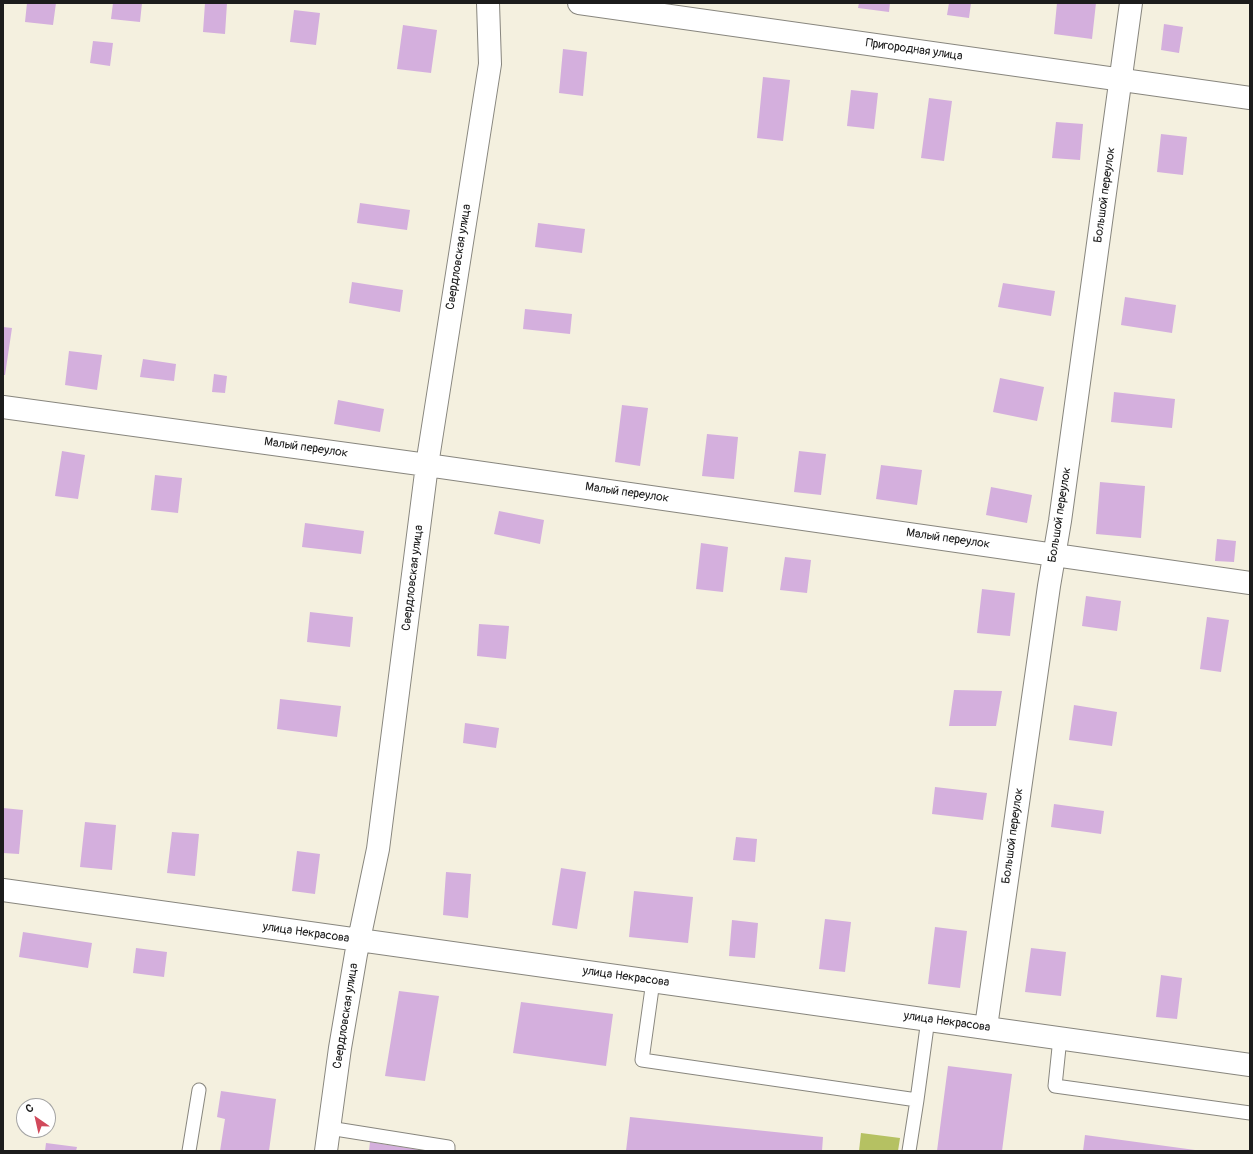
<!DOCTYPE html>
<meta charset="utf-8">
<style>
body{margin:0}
#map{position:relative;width:1253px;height:1154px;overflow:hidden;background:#f4f0df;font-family:Pangolin,sans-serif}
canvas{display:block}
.frame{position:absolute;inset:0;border:4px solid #1c1c1c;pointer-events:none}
.north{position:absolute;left:16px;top:1098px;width:40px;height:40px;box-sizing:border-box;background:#fff;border:1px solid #a4a4a4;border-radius:50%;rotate:326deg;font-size:11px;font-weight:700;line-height:16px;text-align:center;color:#1c1c1c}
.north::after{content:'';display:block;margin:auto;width:14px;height:18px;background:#d1495b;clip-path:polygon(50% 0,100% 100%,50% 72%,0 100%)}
</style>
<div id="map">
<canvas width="1253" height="1154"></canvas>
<div class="frame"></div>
<div class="north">С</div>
</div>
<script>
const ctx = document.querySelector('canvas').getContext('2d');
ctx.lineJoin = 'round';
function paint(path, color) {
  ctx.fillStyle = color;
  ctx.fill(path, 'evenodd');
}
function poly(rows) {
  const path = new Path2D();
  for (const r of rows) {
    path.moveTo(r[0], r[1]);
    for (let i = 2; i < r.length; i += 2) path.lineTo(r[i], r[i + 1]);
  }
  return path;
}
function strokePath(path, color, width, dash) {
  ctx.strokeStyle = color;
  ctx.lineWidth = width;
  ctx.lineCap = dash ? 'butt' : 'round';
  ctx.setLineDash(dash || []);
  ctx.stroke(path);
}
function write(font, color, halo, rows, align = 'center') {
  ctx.font = font + ' Pangolin,sans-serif';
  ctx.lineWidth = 3;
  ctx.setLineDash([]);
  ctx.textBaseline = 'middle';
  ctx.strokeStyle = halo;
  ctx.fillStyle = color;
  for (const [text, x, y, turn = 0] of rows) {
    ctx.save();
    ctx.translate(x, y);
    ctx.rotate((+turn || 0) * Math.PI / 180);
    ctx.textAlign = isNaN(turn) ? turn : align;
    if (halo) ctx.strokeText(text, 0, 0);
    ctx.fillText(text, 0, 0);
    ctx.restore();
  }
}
const green = poly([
 [861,1133,900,1138,898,1151,859,1151]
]);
const building = poly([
 [27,3,56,3,53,25,25,22],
 [113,3,142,3,140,22,111,19],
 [205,3,227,3,225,34,203,32],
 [859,3,890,3,889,12,858,8],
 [949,3,971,3,969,18,947,15],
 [1057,3,1096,3,1092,39,1054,34],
 [294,10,320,13,316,45,290,42],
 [1164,24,1183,27,1179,53,1161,50],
 [403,25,437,30,431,73,397,69],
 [93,41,113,43,110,66,90,63],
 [563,49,587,52,583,96,559,93],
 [763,77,790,80,783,141,757,138],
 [851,90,878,93,874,129,847,126],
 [929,98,952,101,944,161,921,158],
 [1056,122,1083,124,1080,160,1052,158],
 [1161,134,1187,137,1183,175,1157,172],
 [360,203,410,210,407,230,357,223],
 [538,223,585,229,582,253,535,247],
 [352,282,403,290,400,312,349,303],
 [1003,283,1055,291,1051,316,998,307],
 [1125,297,1176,305,1172,333,1121,325],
 [525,309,572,314,570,334,523,329],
 [3,327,12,328,5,375,3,375],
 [69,351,102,355,97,390,65,385],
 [143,359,176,364,174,381,140,377],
 [214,374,227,376,225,393,212,392],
 [1000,378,1044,387,1037,421,993,412],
 [1114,392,1175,399,1172,428,1111,422],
 [338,400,384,409,380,432,334,424],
 [622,405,648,408,640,466,615,462],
 [707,434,738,437,734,479,702,476],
 [62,451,85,455,78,499,55,496],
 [799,451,826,454,821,495,794,492],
 [881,465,922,470,917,505,876,499],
 [155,475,182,478,178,513,151,510],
 [1100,482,1145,486,1141,538,1096,534],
 [991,487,1032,495,1027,523,986,515],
 [499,511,544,520,540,544,494,534],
 [305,523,364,531,361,554,302,547],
 [1217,539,1236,541,1234,562,1215,561],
 [701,543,728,547,723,592,696,589],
 [785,557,811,560,807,593,780,590],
 [982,589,1015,593,1010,636,977,633],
 [1086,596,1121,601,1117,631,1082,626],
 [310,612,353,617,350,647,307,642],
 [1207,617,1229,620,1221,672,1200,669],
 [479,624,509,626,506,659,477,656],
 [954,690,1002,691,996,726,949,726],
 [280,699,341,706,337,737,277,729],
 [1074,705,1117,712,1112,746,1069,740],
 [465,723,499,728,496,748,463,743],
 [935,787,987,793,983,820,932,814],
 [1054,804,1104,811,1101,834,1051,827],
 [3,808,23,810,19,854,3,853],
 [85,822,116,825,112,870,80,867],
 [172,832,199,834,195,876,167,873],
 [736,837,757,839,755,862,733,860],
 [297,851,320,854,315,894,292,891],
 [561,868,586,872,577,929,552,925],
 [446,872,471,874,468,918,443,915],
 [634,891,693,897,688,943,629,937],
 [825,919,851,922,845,972,819,969],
 [732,920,758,923,755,958,729,956],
 [935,927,967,931,960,988,928,984],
 [23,932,92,943,88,968,19,957],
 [136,948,167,952,164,977,133,973],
 [1031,948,1066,952,1061,996,1025,992],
 [1161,975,1182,978,1177,1019,1156,1017],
 [399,991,439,996,425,1081,385,1076],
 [521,1002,613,1014,606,1066,513,1053],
 [948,1066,1012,1074,1002,1151,937,1151],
 [221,1091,276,1099,269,1151,220,1151,225,1119,217,1117],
 [630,1117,823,1137,822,1151,626,1151],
 [1085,1135,1195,1150,1195,1151,1083,1151],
 [370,1142,421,1150,421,1151,369,1151],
 [46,1143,77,1147,76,1151,45,1151]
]);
const lane = poly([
 [653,981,642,1060,917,1100,928,1019],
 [1060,1038,1055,1086,1250,1113],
 [329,1128,448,1147,448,1151],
 [189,1151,199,1090],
 [909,1151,917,1100]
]);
const street = poly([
 [579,3,1250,98],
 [3,407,427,465,1250,583],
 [3,890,1250,1065],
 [986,1027,1049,586,1060,521,1131,3],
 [326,1151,340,1048,356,954,378,849,427,465,490,64,488,3]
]);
const streetNames = [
 ["Пригородная улица",914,50,8],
 ["Большой переулок",1105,195,-82],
 ["Свердловская улица",459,257,-81],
 ["Малый переулок",306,448,8],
 ["Малый переулок",627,493,8],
 ["Большой переулок",1060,515,-81],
 ["Малый переулок",948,539,8],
 ["Свердловская улица",413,578,-83],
 ["Большой переулок",1013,836,-82],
 ["улица Некрасова",306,933,8],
 ["улица Некрасова",626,977,8],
 ["Свердловская улица",346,1016,-81],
 ["улица Некрасова",947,1022,8]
];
paint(green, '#b5c162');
paint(building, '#d4afdd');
strokePath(lane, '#88867e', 15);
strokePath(street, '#88867e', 24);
strokePath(lane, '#fff', 13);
strokePath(street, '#fff', 22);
write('12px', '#1c1c1c', '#fff', streetNames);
</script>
